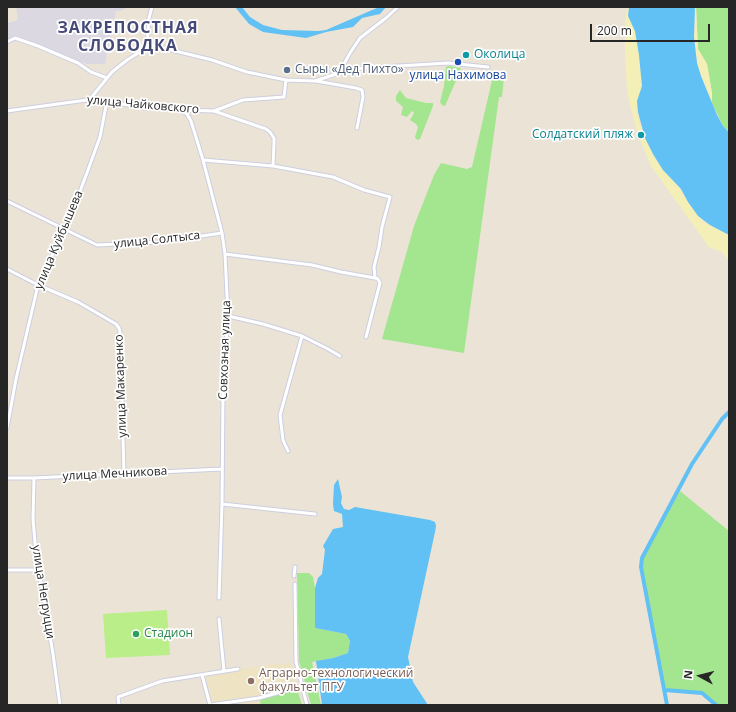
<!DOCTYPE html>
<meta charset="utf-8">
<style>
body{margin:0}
#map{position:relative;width:736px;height:712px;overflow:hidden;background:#ebe4d6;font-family:"Open Sans",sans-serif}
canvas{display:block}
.frame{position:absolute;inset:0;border:8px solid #262626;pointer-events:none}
.north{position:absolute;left:680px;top:656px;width:40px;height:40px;-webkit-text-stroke:3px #fff;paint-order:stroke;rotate:277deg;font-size:11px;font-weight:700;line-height:16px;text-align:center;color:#262626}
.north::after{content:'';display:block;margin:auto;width:14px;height:18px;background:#262626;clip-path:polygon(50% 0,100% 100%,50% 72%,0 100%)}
.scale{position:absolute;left:590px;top:24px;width:120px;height:18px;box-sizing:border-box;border:2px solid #262626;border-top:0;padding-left:5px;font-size:12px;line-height:14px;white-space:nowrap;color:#262626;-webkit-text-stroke:3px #fff;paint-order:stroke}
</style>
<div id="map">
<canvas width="736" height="712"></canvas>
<div class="frame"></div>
<div class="north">N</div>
<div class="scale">200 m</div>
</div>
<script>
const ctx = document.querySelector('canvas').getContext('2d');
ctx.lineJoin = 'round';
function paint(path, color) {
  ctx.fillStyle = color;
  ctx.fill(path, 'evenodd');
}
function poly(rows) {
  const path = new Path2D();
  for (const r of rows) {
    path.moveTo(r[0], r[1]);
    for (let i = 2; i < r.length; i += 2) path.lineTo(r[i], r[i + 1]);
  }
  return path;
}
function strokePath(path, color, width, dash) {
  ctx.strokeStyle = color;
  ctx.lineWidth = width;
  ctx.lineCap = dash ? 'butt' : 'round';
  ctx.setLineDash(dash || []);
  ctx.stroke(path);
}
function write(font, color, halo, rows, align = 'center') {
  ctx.font = font + ' "Open Sans",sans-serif';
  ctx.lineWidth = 3.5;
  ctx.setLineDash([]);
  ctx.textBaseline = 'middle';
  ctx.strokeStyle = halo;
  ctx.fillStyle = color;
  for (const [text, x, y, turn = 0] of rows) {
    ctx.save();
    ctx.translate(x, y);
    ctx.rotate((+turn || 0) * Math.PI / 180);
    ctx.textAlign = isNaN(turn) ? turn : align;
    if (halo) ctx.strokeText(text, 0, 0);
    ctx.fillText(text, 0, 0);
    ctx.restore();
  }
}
const industrial = poly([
 [16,7,128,7,121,11,116,11,105,64,87,64,15,36,7,40,7,23,18,20]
]);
const education = poly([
 [291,663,297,688,259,698,261,705,213,705,205,674,266,665]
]);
const green = poly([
 [696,7,729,7,729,128,727,130,723,126,712,103,712,93,707,64,698,49],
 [449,66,460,68,461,69,445,106,442,105,440,102,444,86,446,67],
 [489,70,503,73,504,77,502,97,499,97,464,353,382,339,414,226,434,175,441,163,467,169,472,167,493,76],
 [400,90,406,98,426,103,433,103,433,106,420,139,417,140,415,137,418,127,416,124,410,120,414,113,412,111,407,117,401,115,403,107,396,101,396,96],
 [680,491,729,531,729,705,716,705,702,693,665,690,641,567,642,558],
 [297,573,309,573,313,577,315,588,315,628,346,634,350,641,348,653,333,658,312,662,321,705,311,705,299,661],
 [297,688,302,705,261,705,259,698]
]);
const sand = poly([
 [627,7,629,7,628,16,635,31,639,55,642,86,637,107,639,121,645,138,657,162,663,170,677,184,688,202,704,222,729,235,729,261,722,252,709,247,651,166,647,157,637,132,629,101,627,89,625,55,625,24],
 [695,7,696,7,698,49,707,64,712,93,712,103,701,76,697,63,694,37]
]);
const pitch = poly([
 [167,610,170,655,106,658,103,614]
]);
const water = poly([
 [235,7,242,7,250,17,263,25,282,30,318,31,326,30,379,7,386,7,380,14,362,18,353,27,326,32,306,38,263,32,249,24],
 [629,7,695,7,694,37,697,63,701,76,717,115,723,126,729,132,729,235,710,225,698,216,688,202,681,189,663,170,653,154,645,138,638,112,637,101,642,86,639,55,635,31,628,16],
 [338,479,342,497,341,503,344,509,349,510,355,507,430,520,435,522,436,526,435,532,408,657,413,682,428,705,322,705,316,661,333,658,348,653,350,641,346,634,315,628,315,588,318,578,322,574,325,550,323,546,333,529,343,527,342,514,334,511,333,504,334,485]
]);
const canal = poly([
 [665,690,702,693,716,705],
 [667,705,641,567,642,558,692,464,722,419,729,412]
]);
const minor = poly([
 [7,42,15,38,38,46,78,63,91,72,107,78],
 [147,46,149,18,152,7],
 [339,73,350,53,360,38,386,18,398,7],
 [316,81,356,88,362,90,363,97,357,128],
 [90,99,112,72,127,60,151,45,212,60,247,72,286,80,315,81,339,73,348,69,448,63,488,67],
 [180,110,187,114,191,121,203,160,222,233,225,254,228,316,223,394,222,504,219,598],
 [7,111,94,99,145,108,180,110,214,111,243,100,284,97,286,80],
 [214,111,266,129,270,132,274,138,274,143,273,166],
 [203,160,273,166,333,177,364,190,390,197,382,227,379,247,374,267,375,278,378,279,380,283,366,337],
 [7,201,97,245,161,242,222,233],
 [225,254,312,265,341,272,375,278],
 [7,269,38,285,78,302,116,324,119,328,120,332,124,474],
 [228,316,263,324,302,336,328,349,340,356],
 [7,428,16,379,38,285,70,218,88,170,100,137,107,101],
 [288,451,283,440,280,415,302,336],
 [7,478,34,478,222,469],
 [34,478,33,519,36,554,53,654,60,705],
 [222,504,315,514],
 [7,570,38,570],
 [294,576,295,567],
 [295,584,296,662,307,705],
 [219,619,224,671],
 [202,675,210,705],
 [119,705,118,697,162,681,238,669],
 [210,705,259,698,302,686]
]);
const markers = [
 [466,55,4,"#0f9aa8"],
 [458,62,4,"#1a4fb4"],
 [287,70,4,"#5c6f8a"],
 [641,135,4,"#0f9aa8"],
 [136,634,4,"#2e9e5b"],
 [251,681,4,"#8d6e63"]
];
const cultureNames = [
 ["Околица",474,55],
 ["Солдатский пляж",633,135,"right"]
];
const serviceNames = [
 ["Сыры «Дед Пихто»",295,70]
];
const transitNames = [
 ["улица Нахимова",458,76]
];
const streetNames = [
 ["улица Чайковского",143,105,5],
 ["улица Куйбышева",59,240,-67],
 ["улица Солтыса",157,240,-6],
 ["Совхозная улица",225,350,-88],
 ["улица Макаренко",121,386,-92],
 ["улица Мечникова",115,474,-3],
 ["улица Негруцци",43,592,81]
];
const leisureNames = [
 ["Стадион",144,634]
];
const educationNames = [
 ["Аграрно-технологический",259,674],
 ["факультет ПГУ",259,688]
];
const districtNames = [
 ["ЗАКРЕПОСТНАЯ",128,28],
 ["СЛОБОДКА",128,46]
];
paint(industrial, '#dcd8e2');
paint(education, '#eee4c4');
paint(green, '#a4e58f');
paint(sand, '#f3efb6');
paint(pitch, '#baee89');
paint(water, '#61c0f4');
strokePath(canal, '#61c0f4', 4);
strokePath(minor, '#cccee1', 5);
strokePath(minor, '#fff', 3);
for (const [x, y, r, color] of markers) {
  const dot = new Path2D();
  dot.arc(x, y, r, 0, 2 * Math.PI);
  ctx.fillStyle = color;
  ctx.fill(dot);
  strokePath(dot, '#fff', 1.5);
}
write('12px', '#0d838f', '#fff', cultureNames, 'left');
write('12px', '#4e5e75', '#fff', serviceNames, 'left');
write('12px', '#164399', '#fff', transitNames);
write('12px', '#262626', '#fff', streetNames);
write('12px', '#27864d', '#fff', leisureNames, 'left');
write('12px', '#785e54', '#fff', educationNames, 'left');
ctx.letterSpacing = '1px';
write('bold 16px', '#454a79', '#fff', districtNames);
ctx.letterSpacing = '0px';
</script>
